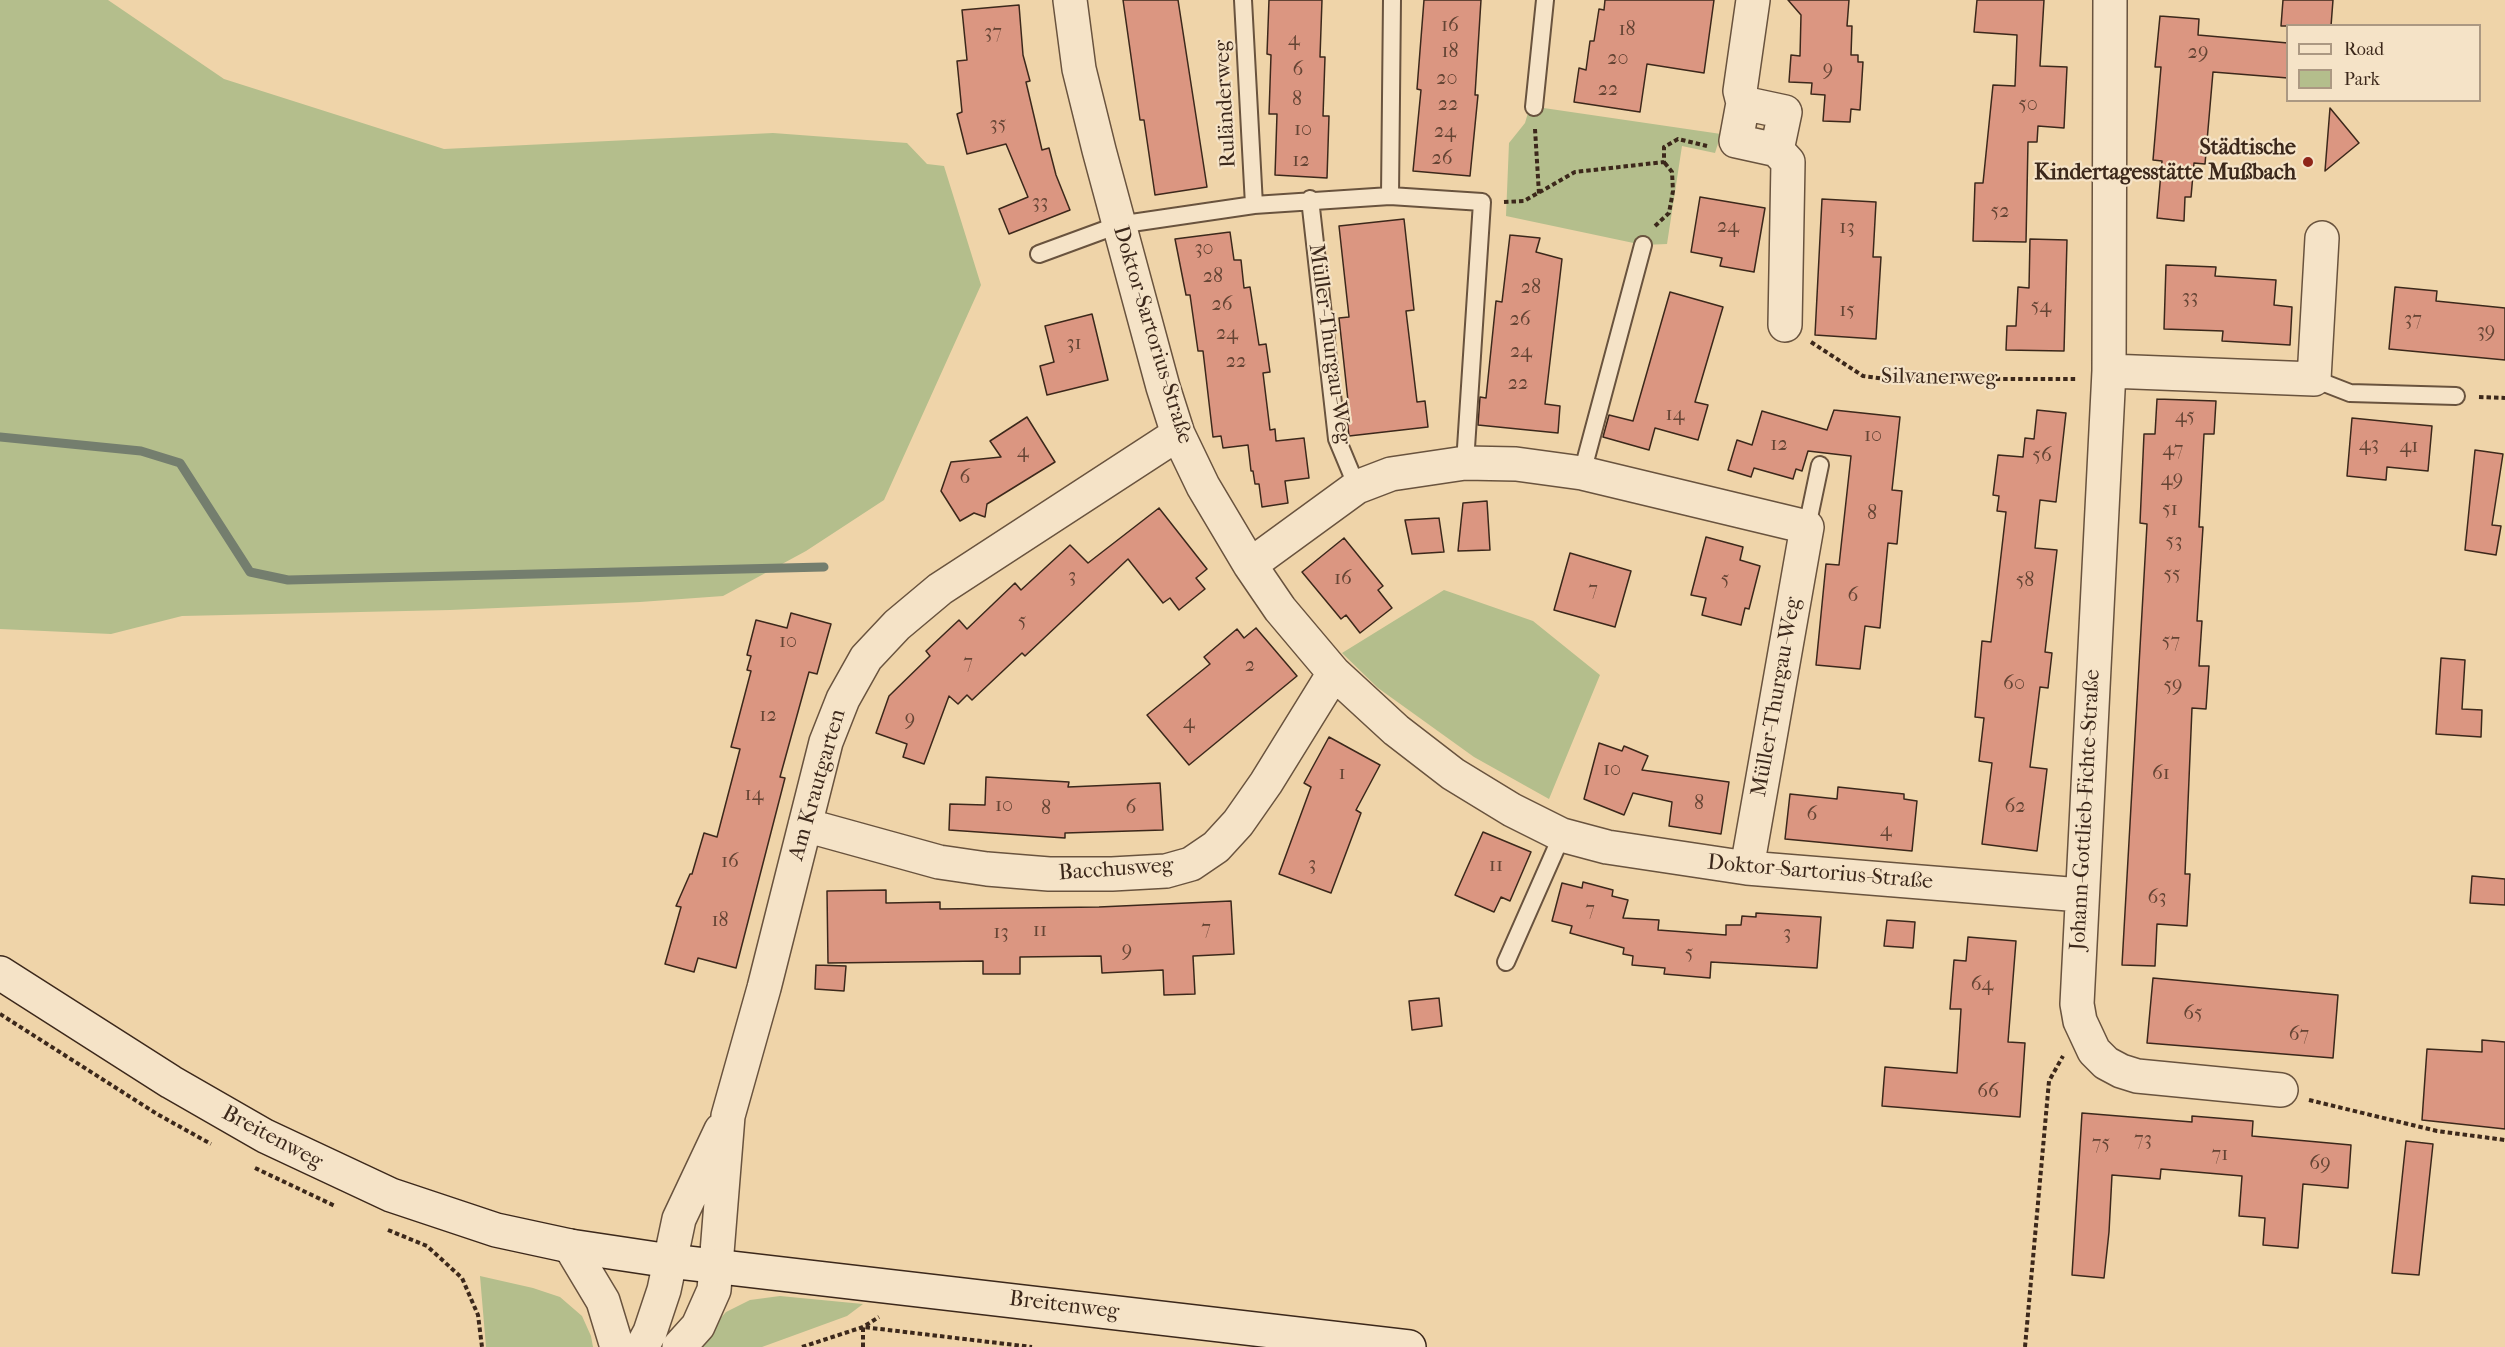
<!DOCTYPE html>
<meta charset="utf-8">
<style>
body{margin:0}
#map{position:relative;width:2505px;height:1347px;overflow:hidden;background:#efd4a9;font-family:"IM FELL French Canon",serif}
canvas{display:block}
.legend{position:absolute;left:2286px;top:24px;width:195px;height:78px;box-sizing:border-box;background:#f5e3c7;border:2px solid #ab9882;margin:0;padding:8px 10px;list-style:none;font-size:18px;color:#3c281b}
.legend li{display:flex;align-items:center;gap:12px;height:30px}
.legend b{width:30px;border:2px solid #ab9882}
</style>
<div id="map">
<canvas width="2505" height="1347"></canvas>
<ul class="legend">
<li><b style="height:8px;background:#f5e3c7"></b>Road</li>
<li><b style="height:16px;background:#b4be8c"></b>Park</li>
</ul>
</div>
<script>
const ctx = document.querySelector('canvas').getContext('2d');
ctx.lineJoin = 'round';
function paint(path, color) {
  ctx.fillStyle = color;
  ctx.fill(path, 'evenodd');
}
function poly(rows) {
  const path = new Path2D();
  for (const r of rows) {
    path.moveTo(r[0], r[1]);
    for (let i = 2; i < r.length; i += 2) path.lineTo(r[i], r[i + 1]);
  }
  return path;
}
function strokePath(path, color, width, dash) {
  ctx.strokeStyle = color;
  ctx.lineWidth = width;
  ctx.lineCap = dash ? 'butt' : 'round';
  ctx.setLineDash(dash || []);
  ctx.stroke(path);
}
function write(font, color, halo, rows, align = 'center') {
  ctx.font = font + ' "IM FELL French Canon",serif';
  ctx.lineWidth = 4.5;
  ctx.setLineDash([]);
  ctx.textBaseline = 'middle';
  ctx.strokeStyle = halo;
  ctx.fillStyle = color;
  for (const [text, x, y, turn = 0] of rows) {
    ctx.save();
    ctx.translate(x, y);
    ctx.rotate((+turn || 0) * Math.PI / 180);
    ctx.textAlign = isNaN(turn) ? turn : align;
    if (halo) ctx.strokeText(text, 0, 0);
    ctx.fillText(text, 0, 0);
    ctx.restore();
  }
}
const green = poly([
 [0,0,108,0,224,79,444,149,773,133,907,143,927,164,944,166,981,285,884,500,806,551,723,596,640,602,450,610,182,616,111,634,0,629],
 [1530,106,1721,134,1715,153,1682,146,1667,244,1643,245,1506,216,1509,143,1525,123],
 [1444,590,1533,621,1600,675,1549,799,1474,757,1378,688,1342,653],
 [480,1276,533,1288,560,1297,582,1316,591,1336,593,1347,486,1347],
 [780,1296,863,1304,847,1316,762,1347,695,1347,726,1312,750,1300]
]);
const stream = poly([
 [0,437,141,451,180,463,250,572,288,580,824,567]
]);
const building = poly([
 [1123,0,1178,0,1207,187,1155,195,1144,120,1140,120,1123,0],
 [1269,0,1322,0,1320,57,1325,57,1323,116,1329,116,1327,178,1275,175,1277,114,1269,114,1271,55,1267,54,1269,0],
 [1424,0,1481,0,1475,95,1478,95,1470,176,1413,171,1421,90,1417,89,1424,0],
 [1605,0,1714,0,1704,73,1647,64,1640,112,1574,102,1579,68,1586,70,1590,41,1594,41,1599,9,1604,10,1605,0],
 [1788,0,1849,0,1847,26,1852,26,1851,55,1858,55,1858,62,1863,62,1860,110,1851,109,1850,122,1823,121,1825,95,1811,94,1812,83,1789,82,1791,55,1800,56,1801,15,1788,0],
 [1977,0,2044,0,2040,66,2067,67,2064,128,2038,126,2037,142,2028,142,2026,242,1973,241,1975,183,1983,183,1993,85,2015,86,2017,35,1974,32,1977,0],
 [2283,0,2333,0,2331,26,2281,26,2283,0],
 [1019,5,1023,55,1030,81,1026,82,1042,150,1049,148,1056,175,1070,210,1009,234,999,209,1028,197,1006,144,967,154,957,114,962,112,957,61,967,60,962,10,1019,5],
 [2160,16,2199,19,2198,35,2288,43,2288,78,2213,72,2205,164,2194,163,2191,197,2185,197,2184,221,2157,218,2162,161,2153,160,2161,67,2155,67,2160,16],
 [2330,108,2359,143,2325,171,2330,108],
 [1700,197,1765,208,1754,272,1720,266,1722,258,1691,252,1700,197],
 [1822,199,1876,202,1873,257,1881,257,1876,339,1815,335,1822,199],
 [1404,219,1414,310,1406,311,1417,402,1425,401,1428,427,1349,436,1346,410,1349,410,1339,318,1349,317,1339,226,1404,219],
 [1230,232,1234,260,1241,260,1244,288,1250,287,1259,345,1266,344,1270,372,1263,373,1270,430,1275,429,1276,441,1304,438,1309,478,1285,481,1288,503,1262,507,1259,484,1255,484,1253,471,1251,471,1248,445,1223,448,1221,436,1213,437,1203,351,1198,351,1190,295,1186,295,1175,239,1230,232],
 [1510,235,1540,238,1536,252,1562,259,1545,404,1560,406,1558,433,1478,425,1480,397,1486,398,1496,301,1502,302,1510,235],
 [2030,239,2067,240,2064,351,2006,350,2007,326,2016,326,2018,287,2029,288,2030,239],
 [2166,265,2216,267,2215,276,2276,280,2274,305,2292,307,2290,345,2222,341,2223,331,2164,329,2166,265],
 [2395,287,2437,291,2436,301,2505,308,2505,360,2389,349,2395,287],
 [1670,292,1723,307,1695,402,1708,405,1698,440,1655,428,1649,450,1603,437,1609,415,1633,421,1670,292],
 [1092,314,1108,380,1047,395,1040,366,1054,362,1045,326,1092,314],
 [2157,399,2216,401,2214,434,2204,434,2199,527,2203,527,2197,621,2202,621,2199,666,2209,666,2206,709,2192,708,2185,874,2190,874,2187,926,2157,924,2155,966,2122,965,2147,524,2140,523,2144,434,2155,434,2157,399],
 [1834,410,1900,417,1892,490,1902,491,1897,544,1888,543,1880,628,1865,626,1860,669,1816,665,1826,564,1839,565,1851,456,1808,451,1802,471,1796,469,1793,479,1754,468,1751,477,1728,470,1737,440,1752,445,1762,411,1827,430,1834,410],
 [2037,410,2066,413,2056,502,2040,500,2035,548,2057,550,2045,652,2052,653,2048,688,2040,687,2030,767,2047,769,2037,851,1982,844,1992,763,1979,761,1984,718,1975,717,1982,641,1991,642,2006,512,1997,511,1999,496,1993,495,1998,455,2023,457,2025,438,2034,439,2037,410],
 [1027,417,1055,462,987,504,985,517,974,513,960,521,941,491,951,462,1001,457,990,441,1027,417],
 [2352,418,2432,426,2428,471,2387,467,2386,480,2347,476,2352,418],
 [2475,450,2503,454,2492,525,2501,526,2496,555,2465,550,2475,450],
 [1487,501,1490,550,1458,551,1463,503,1487,501],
 [1159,508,1207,569,1196,578,1205,589,1179,610,1170,598,1163,603,1128,559,1025,656,1022,653,972,700,967,695,958,704,949,696,924,764,903,757,907,744,876,733,889,696,930,656,926,651,959,620,967,629,1015,583,1021,590,1070,545,1088,563,1159,508],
 [1439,518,1444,552,1412,554,1405,520,1439,518],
 [1706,537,1743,547,1740,560,1760,566,1749,609,1745,608,1741,625,1702,615,1706,598,1691,595,1706,537],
 [1344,538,1383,586,1378,590,1392,608,1360,633,1346,615,1341,619,1302,572,1344,538],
 [1570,553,1631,571,1615,627,1554,610,1570,553],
 [791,613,831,624,817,674,809,672,780,777,785,778,736,968,698,958,694,972,665,964,681,907,676,906,690,874,692,874,704,833,717,837,740,749,731,747,751,671,747,670,751,656,747,655,756,620,787,628,791,613],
 [1256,628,1297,676,1189,765,1147,715,1210,664,1204,657,1237,629,1244,638,1256,628],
 [2441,658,2465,660,2462,709,2482,710,2481,737,2436,734,2441,658],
 [1329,737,1380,765,1356,810,1361,813,1331,893,1279,874,1311,787,1304,783,1329,737],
 [1599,743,1622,751,1624,746,1648,756,1642,770,1729,782,1721,834,1669,826,1672,802,1633,793,1624,815,1584,799,1599,743],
 [986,777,1069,782,1068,787,1160,783,1163,830,1065,833,1065,838,949,830,950,804,985,805,986,777],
 [1838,787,1904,794,1904,799,1917,801,1912,851,1785,839,1790,794,1837,799,1838,787],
 [1483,832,1531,852,1510,901,1501,897,1494,912,1455,895,1483,832],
 [2472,876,2505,879,2505,905,2470,903,2472,876],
 [1583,882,1613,890,1612,896,1628,900,1623,918,1659,920,1658,930,1726,935,1726,925,1741,925,1742,916,1756,917,1756,913,1821,917,1817,968,1711,962,1710,978,1664,974,1665,968,1632,965,1633,956,1623,954,1624,948,1570,933,1572,926,1552,921,1562,883,1582,888,1583,882],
 [886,890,886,903,940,902,940,909,1099,907,1231,901,1234,954,1193,956,1195,994,1164,995,1163,970,1102,973,1101,956,1020,957,1020,974,983,974,983,961,828,963,827,891,886,890],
 [1887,920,1915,922,1913,948,1884,946,1887,920],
 [1968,937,2016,941,2008,1042,2025,1043,2020,1117,1882,1106,1885,1067,1957,1073,1961,1009,1950,1009,1954,960,1966,961,1968,937],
 [816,965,846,966,844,991,815,989,816,965],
 [2153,978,2338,995,2333,1058,2147,1043,2153,978],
 [1439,998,1442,1026,1412,1030,1409,1001,1439,998],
 [2482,1040,2505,1042,2505,1129,2422,1120,2427,1049,2482,1052,2482,1040],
 [2082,1113,2192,1122,2192,1116,2253,1121,2252,1136,2351,1145,2348,1188,2303,1184,2298,1248,2263,1245,2265,1218,2239,1216,2242,1176,2161,1169,2160,1179,2112,1175,2109,1232,2104,1278,2072,1275,2082,1113],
 [2406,1141,2433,1144,2419,1275,2392,1273,2406,1141]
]);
const path = poly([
 [1535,129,1539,194],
 [1504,202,1524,201,1575,172,1664,162,1664,147,1678,139,1707,146],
 [1655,226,1669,213,1673,191,1672,172,1664,162],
 [1811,342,1863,376,1885,379,2078,379],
 [2479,397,2505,398],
 [0,1014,157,1114,211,1144],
 [2309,1100,2437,1131,2505,1140],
 [255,1168,335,1206],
 [388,1230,427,1246,462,1278,478,1315,482,1347],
 [802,1347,863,1327,879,1317],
 [863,1347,863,1327,1032,1347],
 [2025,1347,2049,1081,2063,1056]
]);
const service = poly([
 [1243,0,1254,205],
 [1534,107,1545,0],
 [1390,196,1392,0],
 [1310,199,1337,439,1357,487],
 [1039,254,1118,225,1254,205,1390,196,1482,202,1465,463],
 [2314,379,2350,393,2456,396],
 [1582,473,1643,245],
 [1807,527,1820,465],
 [1506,962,1562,835]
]);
const minor = poly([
 [1070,0,1079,69,1099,150,1163,387,1178,434,1203,486,1250,565,1280,609,1334,673,1396,730,1453,774,1512,810,1562,835,1607,847,1747,868,2081,895],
 [2110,0,2109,371,2077,1004,2080,1021,2094,1051,2106,1063,2121,1071,2137,1076,2281,1090],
 [1743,103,1740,91,1753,0],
 [1777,150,1785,112,1743,103,1736,141,1777,150,1788,162,1785,325],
 [2109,371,2314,379,2322,238],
 [1250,565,1357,487,1391,474,1465,463,1516,464,1582,473,1807,527,1747,868],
 [805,825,939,862,987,869,1049,874,1112,874,1166,871,1191,864,1216,847,1238,823,1266,783,1334,673],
 [570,1246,603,1301,617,1347],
 [642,1347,650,1332,664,1290,679,1219,721,1130],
 [679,1347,698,1326,714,1290,728,1116,764,988,826,742,843,699,866,658,897,625,940,589,1178,434]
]);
const secondary = poly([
 [0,973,171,1082,265,1136,391,1195,496,1230,570,1246,670,1261,1409,1347]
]);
const markers = [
 [2308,162,6,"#8f2418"]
];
const numberNames = [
 ["16",1450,26],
 ["18",1627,30],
 ["37",993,33],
 ["4",1294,40],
 ["18",1450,52],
 ["29",2198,53],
 ["20",1618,59],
 ["6",1298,70],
 ["9",1828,70],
 ["20",1447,79],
 ["22",1608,90],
 ["8",1297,100],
 ["22",1448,105],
 ["50",2028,105],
 ["35",998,125],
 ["10",1303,130],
 ["24",1445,132],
 ["26",1442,159],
 ["12",1301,161],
 ["33",1040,203],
 ["52",2000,212],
 ["24",1728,227],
 ["13",1847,228],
 ["30",1204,249],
 ["28",1213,277],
 ["28",1531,288],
 ["33",2190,298],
 ["26",1222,305],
 ["54",2041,307],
 ["15",1847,311],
 ["26",1520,320],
 ["37",2413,320],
 ["39",2486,332],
 ["24",1227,334],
 ["31",1074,344],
 ["24",1521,352],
 ["22",1236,362],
 ["22",1518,384],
 ["14",1675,415],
 ["45",2185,417],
 ["10",1873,436],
 ["12",1779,445],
 ["43",2369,445],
 ["41",2409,447],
 ["47",2173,450],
 ["4",1023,452],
 ["56",2042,456],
 ["6",965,478],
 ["49",2172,480],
 ["51",2170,510],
 ["8",1872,514],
 ["53",2174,542],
 ["55",2172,575],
 ["3",1072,577],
 ["16",1343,579],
 ["5",1725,580],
 ["58",2025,581],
 ["7",1593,590],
 ["6",1853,596],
 ["5",1022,622],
 ["10",788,642],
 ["57",2171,642],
 ["7",968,663],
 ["2",1250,666],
 ["60",2014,684],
 ["59",2173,686],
 ["12",768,716],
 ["9",910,720],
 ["4",1189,723],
 ["10",1612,770],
 ["1",1342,774],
 ["61",2161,774],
 ["14",754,795],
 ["8",1699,804],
 ["10",1004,806],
 ["62",2015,807],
 ["6",1131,808],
 ["8",1046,809],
 ["6",1812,815],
 ["4",1886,831],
 ["16",730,862],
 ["3",1312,865],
 ["11",1496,866],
 ["63",2157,898],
 ["7",1590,910],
 ["18",720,921],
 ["7",1206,929],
 ["11",1040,931],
 ["13",1001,933],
 ["3",1787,934],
 ["9",1127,951],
 ["5",1689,954],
 ["64",1982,985],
 ["65",2193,1014],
 ["67",2299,1035],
 ["66",1988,1092],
 ["73",2143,1140],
 ["75",2101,1144],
 ["71",2220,1155],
 ["69",2320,1164]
];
const streetNames = [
 ["Ruländerweg",1226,104,-93],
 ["Doktor-Sartorius-Straße",1152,335,73],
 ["Müller-Thurgau-Weg",1329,344,82],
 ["Silvanerweg",1939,378,1],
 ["Müller-Thurgau-Weg",1777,697,-80],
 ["Am Krautgarten",818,785,-74],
 ["Johann-Gottlieb-Fichte-Straße",2086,810,-87],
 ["Bacchusweg",1116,870,-4],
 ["Doktor-Sartorius-Straße",1820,873,5],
 ["Breitenweg",272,1138,28],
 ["Breitenweg",1064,1306,7]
];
const poiNames = [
 ["Städtische",2296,149],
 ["Kindertagesstätte Mußbach",2296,174]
];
paint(green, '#b4be8c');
strokePath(stream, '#747e6e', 9);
paint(building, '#db9681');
strokePath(building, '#3c281b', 1.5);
strokePath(service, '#69533e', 20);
strokePath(minor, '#69533e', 36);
strokePath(secondary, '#3c281b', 36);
strokePath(path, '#3c281b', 4, [4.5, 3]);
strokePath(service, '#f5e3c7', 16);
strokePath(minor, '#f5e3c7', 33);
strokePath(secondary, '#f5e3c7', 33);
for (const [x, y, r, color] of markers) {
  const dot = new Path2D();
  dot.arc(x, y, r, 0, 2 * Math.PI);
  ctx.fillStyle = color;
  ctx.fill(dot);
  strokePath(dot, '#f5e3c7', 2);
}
write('20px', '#644434', null, numberNames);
write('22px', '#3c281b', '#f5e3c7', streetNames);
write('bold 22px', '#3c281b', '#f5e3c7', poiNames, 'right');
</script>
